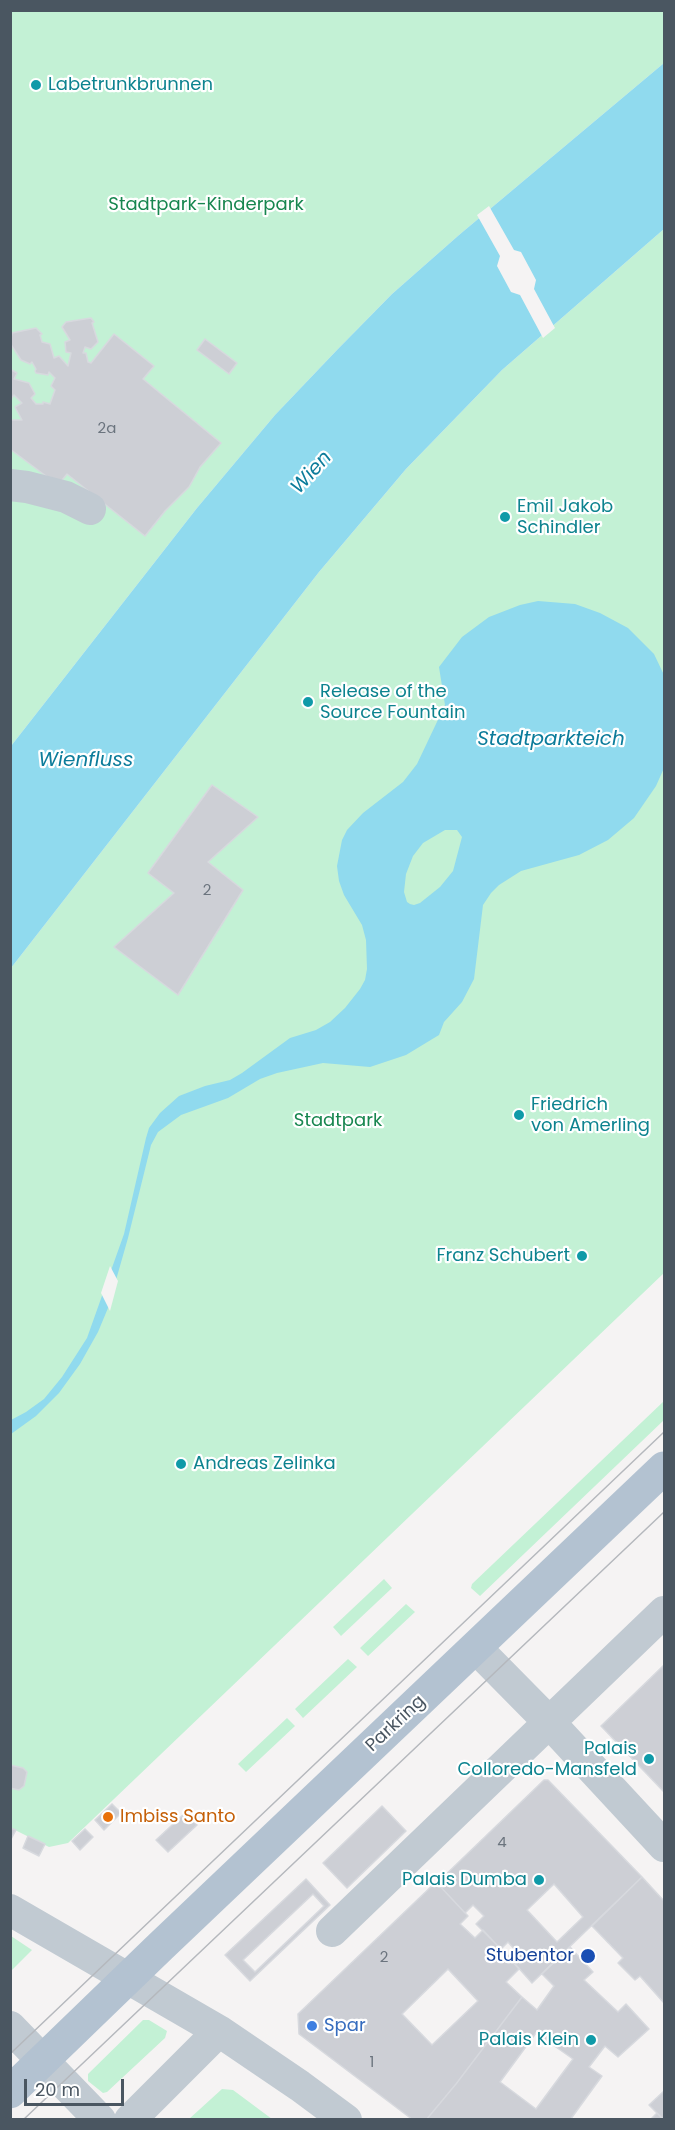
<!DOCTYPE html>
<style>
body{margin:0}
#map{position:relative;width:675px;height:2130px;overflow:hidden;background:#f5f3f3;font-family:Poppins,sans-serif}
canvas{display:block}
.frame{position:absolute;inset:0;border:12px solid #4a5661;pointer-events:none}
.scale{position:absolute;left:24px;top:2079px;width:100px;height:27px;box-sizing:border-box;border:3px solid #4a5661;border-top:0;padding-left:8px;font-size:18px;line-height:21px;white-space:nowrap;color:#4a5661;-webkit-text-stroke:4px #fff;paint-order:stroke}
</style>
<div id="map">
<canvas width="675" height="2130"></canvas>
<div class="frame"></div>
<div class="scale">20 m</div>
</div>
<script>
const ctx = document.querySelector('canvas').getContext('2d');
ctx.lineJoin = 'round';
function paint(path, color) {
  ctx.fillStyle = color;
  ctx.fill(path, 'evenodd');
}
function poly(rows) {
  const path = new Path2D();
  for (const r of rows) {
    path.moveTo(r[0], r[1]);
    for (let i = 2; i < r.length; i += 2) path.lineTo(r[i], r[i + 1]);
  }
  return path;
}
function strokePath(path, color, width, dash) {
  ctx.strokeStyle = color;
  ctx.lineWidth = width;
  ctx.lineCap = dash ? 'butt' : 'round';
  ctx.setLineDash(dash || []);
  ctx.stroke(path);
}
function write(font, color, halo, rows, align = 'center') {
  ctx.font = font + ' Poppins,sans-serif';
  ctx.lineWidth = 4.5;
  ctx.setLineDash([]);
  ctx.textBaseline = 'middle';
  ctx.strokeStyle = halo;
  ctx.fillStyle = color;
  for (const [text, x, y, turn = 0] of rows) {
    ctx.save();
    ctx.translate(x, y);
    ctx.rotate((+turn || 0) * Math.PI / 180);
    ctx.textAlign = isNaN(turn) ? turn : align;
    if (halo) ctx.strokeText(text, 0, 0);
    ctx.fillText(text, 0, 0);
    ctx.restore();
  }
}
const green = poly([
 [10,11,664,11,664,63,459,235,392,294,336,351,275,415,197,508,11,746],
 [664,229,664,1273,68,1843,49,1847,11,1828,11,968,319,572,406,469,502,370],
 [664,1401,664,1420,480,1596,471,1588,472,1584],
 [384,1579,392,1588,341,1636,333,1627],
 [406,1604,415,1612,368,1656,360,1648],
 [348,1659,357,1667,303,1718,295,1709],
 [287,1718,295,1726,246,1772,238,1764],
 [11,1936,32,1950,11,1971],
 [143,2020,149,2020,167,2031,165,2038,107,2092,103,2093,88,2081,88,2074],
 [222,2089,233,2090,272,2119,189,2119]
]);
const water = poly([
 [664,63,664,229,502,370,406,469,319,572,11,968,11,746,197,508,275,415,336,351,392,294,459,235],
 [538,601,575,604,600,613,628,628,654,654,664,675,664,768,656,786,634,818,608,840,579,855,521,871,499,885,491,893,483,905,474,979,462,1002,444,1022,439,1035,406,1055,370,1067,323,1063,277,1073,260,1079,228,1098,181,1115,158,1132,151,1145,128,1238,108,1308,98,1332,80,1364,59,1393,36,1416,11,1434,11,1420,26,1412,44,1399,62,1377,87,1338,124,1234,146,1138,149,1128,160,1113,179,1096,205,1086,230,1080,242,1073,290,1038,316,1030,330,1022,345,1008,360,989,365,980,367,969,366,940,362,925,344,895,339,881,337,866,342,840,347,830,363,813,403,782,417,764,445,705,439,667,462,637,489,617,520,605],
 [445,830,457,830,462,837,453,871,440,887,420,903,414,905,410,904,407,902,404,892,406,874,413,856,423,843]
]);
const pier = poly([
 [489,206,514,250,521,252,536,280,534,289,555,328,543,338,520,295,511,292,497,266,500,256,477,215],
 [110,1266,118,1281,110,1311,101,1293]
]);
const building = poly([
 [91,318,94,322,92,323,98,342,91,349,85,347,83,353,86,353,88,362,91,363,114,334,154,366,143,379,221,443,200,467,189,487,165,511,145,536,67,474,58,485,10,449,10,420,22,420,15,407,22,403,14,395,10,400,10,369,17,373,14,379,29,383,35,394,31,398,36,404,43,404,43,402,50,404,55,390,51,386,55,378,49,372,48,375,36,373,35,371,36,369,32,362,30,364,21,360,10,343,12,333,36,328,42,334,40,335,42,342,50,344,54,358,59,356,68,366,71,353,66,352,65,342,70,340,62,327,66,322,91,318],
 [205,339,237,363,229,374,197,350,205,339],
 [212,785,258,817,208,862,243,890,178,995,114,947,174,893,148,873,212,785],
 [664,1665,664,1792,601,1726,664,1665],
 [10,1765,23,1768,27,1772,24,1786,19,1790,10,1788,10,1765],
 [544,1780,548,1780,642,1877,532,1983,508,1956,515,1950,508,1942,501,1949,476,1924,484,1916,473,1905,465,1913,437,1883,544,1780],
 [554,1884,583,1917,557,1942,527,1910,554,1884],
 [112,1804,121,1813,104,1830,95,1820,112,1804],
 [382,1806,406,1831,347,1888,323,1863,382,1806],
 [185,1813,197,1825,168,1852,156,1840,185,1813],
 [10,1828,16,1830,10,1841,10,1828],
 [85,1829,93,1837,80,1850,72,1841,85,1829],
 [28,1836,45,1844,39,1856,23,1848,28,1836],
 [642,1877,664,1901,664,2003,640,1976,635,1980,618,1963,623,1958,592,1926,642,1877],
 [306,1879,330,1905,250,1981,225,1955,306,1879],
 [436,1882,468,1916,460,1924,475,1938,483,1930,519,1969,506,1982,522,1997,456,2084,426,2120,413,2120,299,2034,298,2014,436,1882],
 [448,1969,478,2001,432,2045,402,2014,448,1969],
 [313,1894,324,1906,255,1972,243,1960,313,1894],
 [570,1947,593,1972,584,1980,618,2012,626,2004,649,2029,618,2057,605,2046,589,2067,602,2076,570,2120,426,2120,456,2084,522,1997,537,2010,554,1986,542,1974,570,1947],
 [536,2033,573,2059,536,2109,500,2082,536,2033],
 [664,2091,664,2120,649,2105,664,2091],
 [657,2113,664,2120,650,2120,657,2113]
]);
const minor = poly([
 [10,485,27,487,66,497,90,509],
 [476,1648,549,1722,664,1846],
 [10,1910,219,2031,300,2086,346,2120],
 [332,1931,664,1612],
 [10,2027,100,2120],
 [130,2120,219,2031]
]);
const major = poly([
 [10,2092,160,1947,664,1468]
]);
const tram = poly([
 [10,2054,664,1432],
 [23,2120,664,1512]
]);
const markers = [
 [36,85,6,"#0f9aa8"],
 [505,517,6,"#0f9aa8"],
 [308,702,6,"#0f9aa8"],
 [519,1115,6,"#0f9aa8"],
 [582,1256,6,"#0f9aa8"],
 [181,1464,6,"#0f9aa8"],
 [649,1759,6,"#0f9aa8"],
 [108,1817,6,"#e8710a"],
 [539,1880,6,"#0f9aa8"],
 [588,1956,8,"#1a4fb4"],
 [312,2026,6,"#3f7fe0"],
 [591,2040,6,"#0f9aa8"]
];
const numberNames = [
 ["2a",107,429],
 ["2",207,891],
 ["4",502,1843],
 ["2",384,1958],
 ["1",372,2063]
];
const cultureNames = [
 ["Labetrunkbrunnen",48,85],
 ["Emil Jakob",517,507],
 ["Schindler",517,528],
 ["Release of the",320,692],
 ["Source Fountain",320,713],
 ["Friedrich",531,1105],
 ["von Amerling",531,1126],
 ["Franz Schubert",570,1256,"right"],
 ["Andreas Zelinka",193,1464],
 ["Palais",637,1749,"right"],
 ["Colloredo-Mansfeld",637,1770,"right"],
 ["Palais Dumba",527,1880,"right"],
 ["Palais Klein",579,2040,"right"]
];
const parkNames = [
 ["Stadtpark-Kinderpark",206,205],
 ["Stadtpark",338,1121]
];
const streetNames = [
 ["Parkring",396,1724,-43]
];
const foodNames = [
 ["Imbiss Santo",120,1817]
];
const transitNames = [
 ["Stubentor",574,1956]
];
const shopNames = [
 ["Spar",324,2026]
];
const waterNames = [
 ["Wien",312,473,-48],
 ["Stadtparkteich",551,740],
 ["Wienfluss",86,761]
];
paint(green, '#c3f1d5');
paint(water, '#90daee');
paint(pier, '#f5f3f3');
paint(building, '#cdcfd5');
strokePath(building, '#d7d9de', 1.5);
strokePath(minor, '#c1cad2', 32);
strokePath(major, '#b3c2d1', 33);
strokePath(tram, '#b5b8bd', 1.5);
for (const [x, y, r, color] of markers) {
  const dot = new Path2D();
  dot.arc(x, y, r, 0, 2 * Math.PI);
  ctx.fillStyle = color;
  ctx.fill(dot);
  strokePath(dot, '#fff', 2);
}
write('15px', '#6b747e', null, numberNames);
write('18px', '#0d838f', '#fff', cultureNames, 'left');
write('18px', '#17864f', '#fff', parkNames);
write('18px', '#4a5661', '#fff', streetNames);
write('18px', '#c56008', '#fff', foodNames, 'left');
write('18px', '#164399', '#fff', transitNames, 'right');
write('18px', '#366cbe', '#fff', shopNames, 'left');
write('italic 20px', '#0c7c9b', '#fff', waterNames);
</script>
